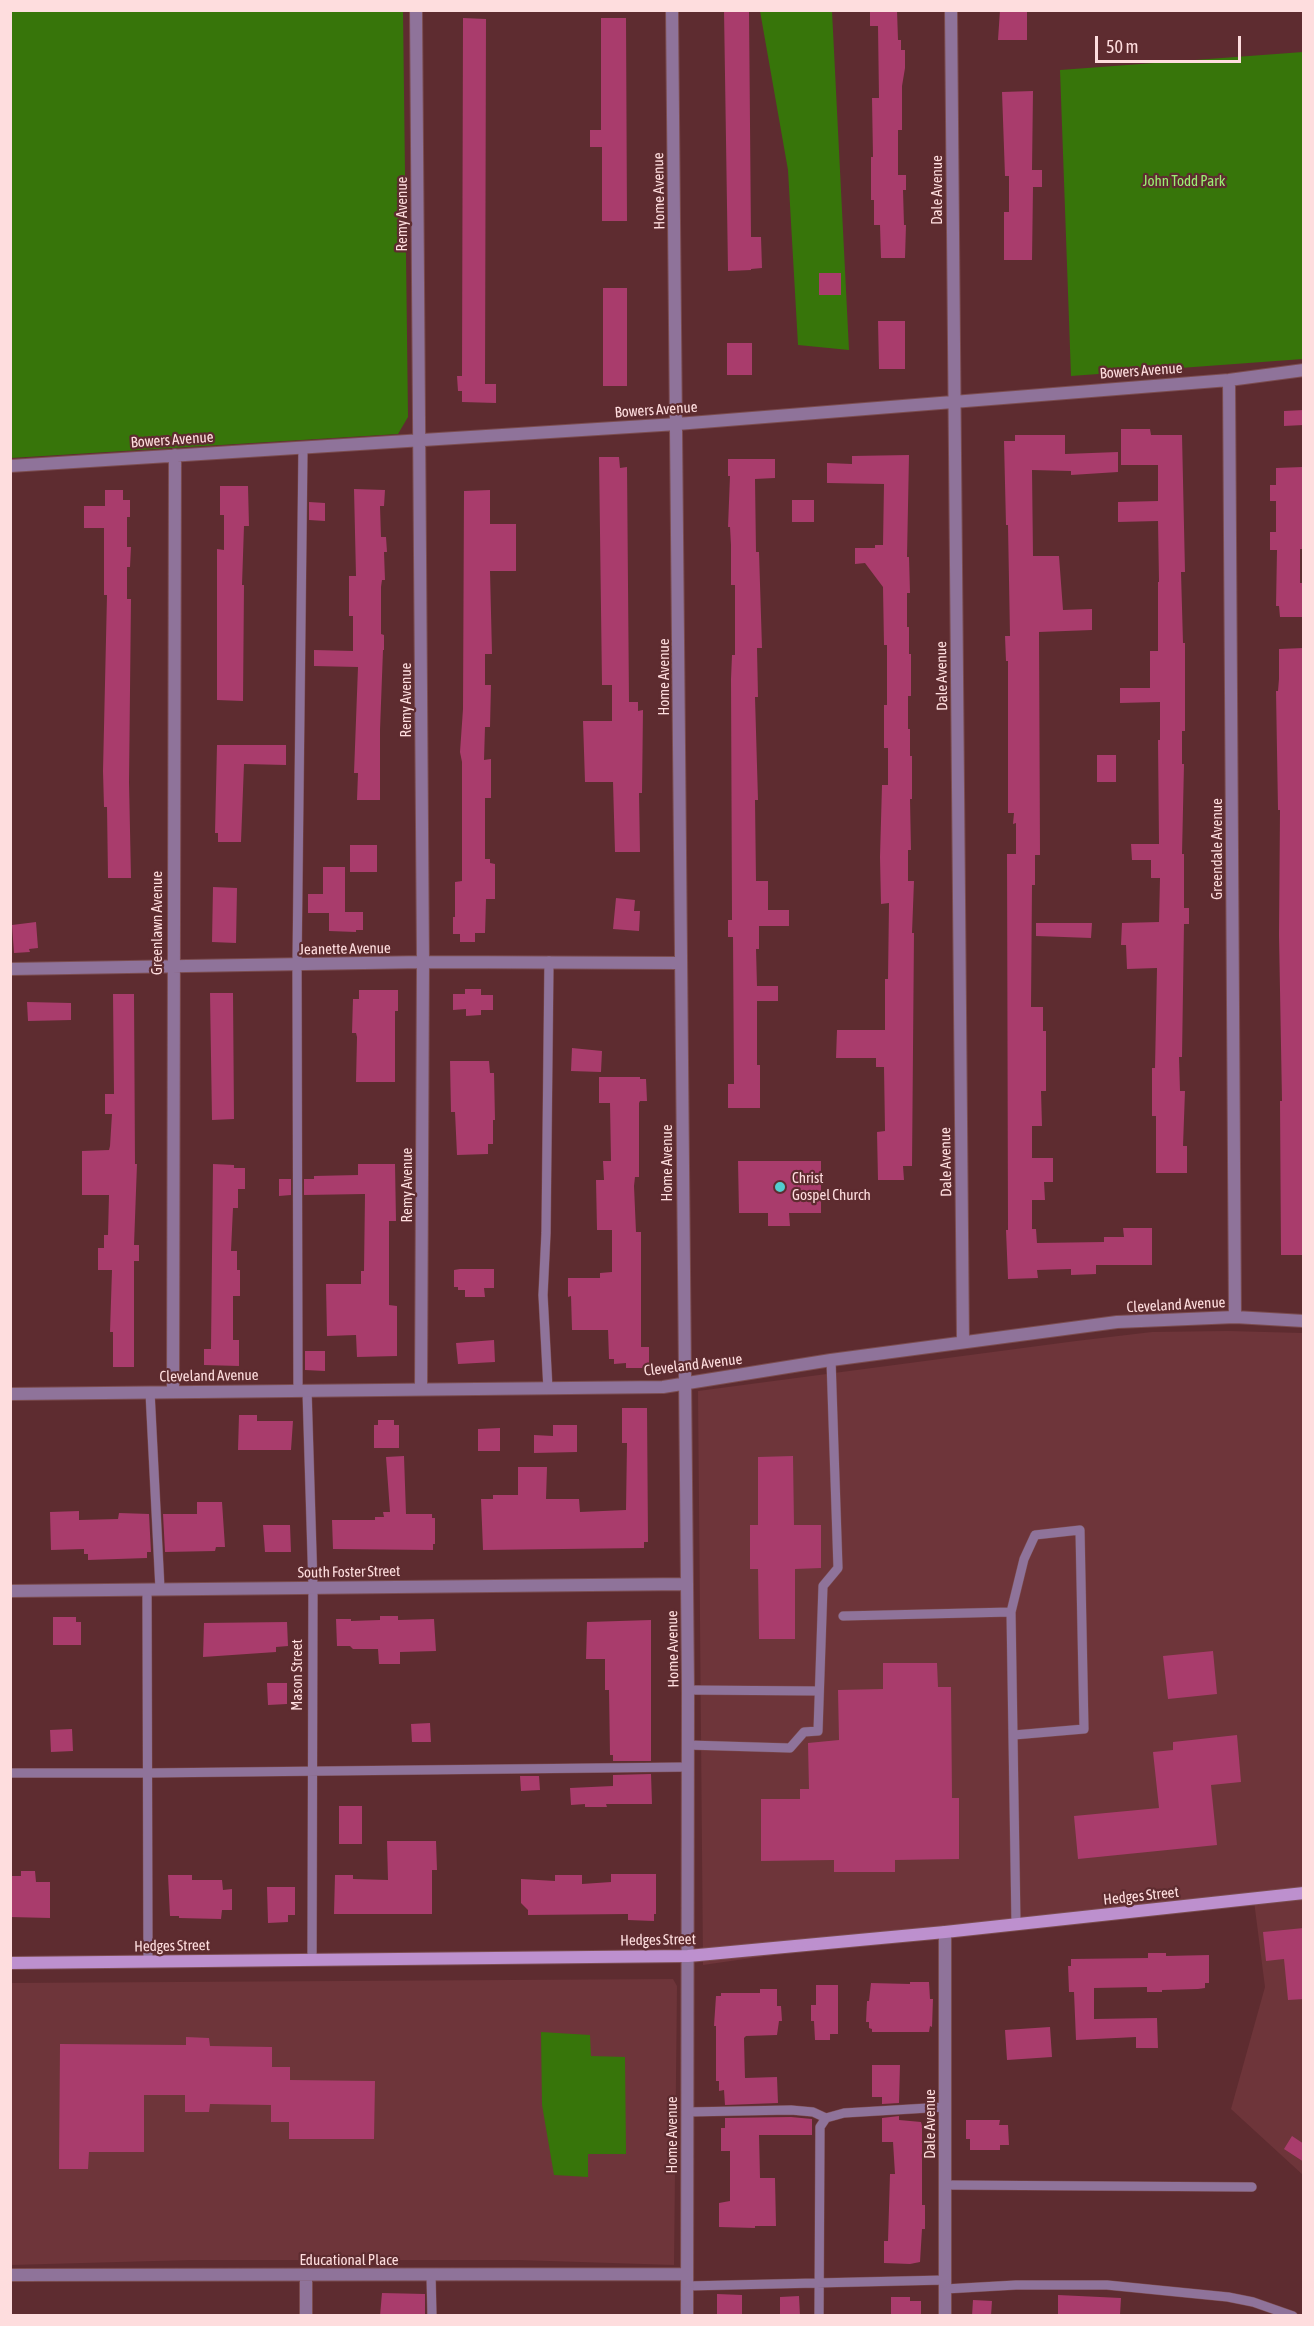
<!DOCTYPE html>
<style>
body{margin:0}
#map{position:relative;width:1314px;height:2326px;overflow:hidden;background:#5e2c30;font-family:"Asap Condensed",sans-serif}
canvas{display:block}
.frame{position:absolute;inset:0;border:12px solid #feddde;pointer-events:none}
.scale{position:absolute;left:1095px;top:36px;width:146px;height:27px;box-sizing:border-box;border:3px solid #feddde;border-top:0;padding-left:8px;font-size:18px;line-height:21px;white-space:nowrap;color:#feddde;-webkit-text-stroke:4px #5e2c30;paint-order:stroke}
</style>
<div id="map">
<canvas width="1314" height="2326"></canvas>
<div class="frame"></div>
<div class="scale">50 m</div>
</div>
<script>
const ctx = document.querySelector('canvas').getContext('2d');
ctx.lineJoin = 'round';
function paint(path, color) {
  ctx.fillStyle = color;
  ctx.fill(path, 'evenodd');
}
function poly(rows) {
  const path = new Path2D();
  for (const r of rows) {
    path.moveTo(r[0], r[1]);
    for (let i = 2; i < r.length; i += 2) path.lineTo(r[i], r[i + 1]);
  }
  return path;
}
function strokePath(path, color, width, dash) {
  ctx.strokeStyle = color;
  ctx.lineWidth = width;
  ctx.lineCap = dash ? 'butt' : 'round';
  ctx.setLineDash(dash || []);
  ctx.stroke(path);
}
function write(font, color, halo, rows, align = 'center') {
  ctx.font = font + ' "Asap Condensed",sans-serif';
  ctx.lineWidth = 4.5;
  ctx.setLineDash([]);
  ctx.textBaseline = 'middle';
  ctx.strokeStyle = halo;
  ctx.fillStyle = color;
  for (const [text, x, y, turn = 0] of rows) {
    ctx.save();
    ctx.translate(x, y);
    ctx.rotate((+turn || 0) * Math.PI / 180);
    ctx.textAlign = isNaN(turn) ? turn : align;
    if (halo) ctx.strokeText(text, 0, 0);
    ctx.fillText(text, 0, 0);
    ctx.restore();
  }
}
const built = poly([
 [1228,1331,1303,1333,1303,2175,1231,2109,1265,1987,1254,1901,828,1947,703,1965,698,1391,1076,1341,1152,1332],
 [673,1979,677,1986,674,2265,518,2260,191,2260,11,2265,10,1983]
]);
const green = poly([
 [11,10,403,11,408,417,398,434,11,458],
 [760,11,832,11,849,350,798,345,788,170],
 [1303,52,1303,359,1071,376,1060,70],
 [541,2032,590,2035,591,2056,625,2057,626,2154,588,2154,588,2177,554,2175,542,2105]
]);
const building = poly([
 [724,10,749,10,751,237,761,237,762,268,751,269,751,270,728,271],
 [870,10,897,10,898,40,901,40,901,50,905,50,905,68,902,86,902,130,898,130,898,175,906,175,906,190,903,190,904,225,906,225,905,258,881,258,880,225,874,225,874,200,871,200,871,157,873,157,872,98,879,98,878,26,870,26],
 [1000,10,1027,10,1027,40,998,40],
 [463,18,486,19,485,384,496,384,496,403,462,402,462,391,458,391,457,376,462,376],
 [601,18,626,18,627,221,602,221,602,147,590,147,590,130,601,130],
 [1033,91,1032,170,1042,170,1042,187,1033,187,1032,260,1004,260,1004,212,1009,212,1009,176,1005,176,1002,92],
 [819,273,841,273,841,295,819,295],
 [603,288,627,288,627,386,603,386],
 [878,321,905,321,905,369,879,369],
 [727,343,752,343,752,375,727,375],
 [1304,410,1304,425,1284,426,1284,411],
 [1121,429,1150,429,1151,435,1182,435,1185,572,1181,572,1183,643,1185,643,1185,731,1182,731,1182,764,1184,764,1182,854,1184,854,1184,908,1189,908,1189,924,1184,924,1182,1057,1179,1057,1180,1091,1185,1091,1183,1146,1187,1146,1187,1173,1156,1173,1156,1116,1152,1116,1152,1068,1155,1068,1157,968,1127,969,1126,945,1121,945,1122,923,1159,922,1160,878,1151,878,1151,860,1132,860,1131,844,1159,844,1158,740,1160,740,1160,702,1120,703,1120,688,1150,688,1150,651,1158,651,1158,582,1159,582,1158,521,1118,522,1118,502,1158,501,1158,465,1121,465],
 [1015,435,1065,435,1065,454,1118,452,1118,472,1071,475,1071,471,1032,470,1033,556,1059,556,1063,610,1092,609,1092,630,1039,632,1040,855,1035,855,1035,885,1032,885,1031,1007,1043,1007,1043,1031,1046,1031,1046,1091,1041,1091,1042,1126,1032,1126,1032,1158,1053,1158,1053,1182,1044,1182,1045,1200,1032,1200,1032,1229,1036,1229,1037,1243,1104,1242,1104,1237,1124,1237,1123,1228,1152,1228,1152,1265,1096,1265,1096,1274,1071,1275,1071,1269,1037,1270,1038,1278,1008,1279,1006,1230,1008,1230,1007,854,1016,854,1016,823,1013,824,1014,813,1008,813,1008,661,1006,661,1005,636,1010,636,1008,525,1006,525,1004,441,1015,441],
 [909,455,907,557,909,557,910,593,907,593,907,627,909,627,909,654,911,654,911,696,908,696,908,729,910,729,910,756,912,756,912,799,910,799,911,850,908,850,908,881,914,881,912,933,914,933,912,1166,903,1166,904,1180,878,1180,877,1132,885,1131,884,1067,876,1067,876,1058,836,1058,837,1030,885,1030,885,979,888,979,889,903,881,904,880,857,882,785,888,785,888,748,884,748,884,705,887,705,887,645,884,645,883,587,865,563,855,564,855,548,875,548,875,545,883,545,884,484,827,483,827,463,852,464,852,456],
 [599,457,619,457,620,468,627,467,629,702,638,702,638,711,643,710,642,793,639,793,640,852,615,852,613,782,585,782,583,721,612,721,612,685,602,685],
 [728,459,775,459,775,478,755,479,756,552,759,552,762,648,757,648,758,697,755,697,758,800,755,800,756,881,768,881,768,910,789,910,789,926,759,926,759,949,756,949,757,986,778,986,778,1001,757,1001,757,1065,760,1065,760,1108,728,1108,728,1084,734,1084,733,937,728,937,728,920,732,920,731,679,732,655,735,655,735,585,731,585,731,545,730,527,728,527,730,476,728,476],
 [1303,467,1304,549,1300,549,1300,583,1304,583,1304,617,1280,617,1279,606,1276,606,1277,550,1270,550,1270,532,1276,532,1276,501,1270,501,1270,485,1276,485,1276,468],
 [220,486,248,486,249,526,244,526,242,585,244,585,243,701,217,700,217,549,224,550,224,515,220,515],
 [354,489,385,490,384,506,380,506,381,537,386,537,387,552,384,552,385,580,382,580,381,587,381,634,384,635,384,650,383,650,380,730,380,800,357,800,358,773,354,773,358,667,314,666,314,650,353,651,353,616,349,616,349,576,356,576],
 [105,490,123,490,123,500,130,500,130,517,127,517,127,547,131,547,130,567,127,567,127,599,131,599,129,782,131,878,108,878,107,807,104,807,103,771,107,595,104,595,104,528,84,528,84,506,105,506],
 [490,490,490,524,516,524,516,571,490,571,492,654,485,654,485,685,491,685,490,727,485,727,484,760,491,759,491,798,485,798,485,859,490,859,490,863,495,864,495,899,486,899,485,933,475,933,475,942,460,942,460,934,453,934,453,917,455,917,455,882,462,881,462,762,460,752,463,709,464,491],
 [792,500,814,500,814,522,792,522],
 [309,502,325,503,325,521,309,520],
 [1304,648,1304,1255,1281,1255,1280,1101,1282,1101,1279,935,1280,810,1278,810,1276,691,1278,691,1279,679,1279,649],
 [217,745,286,745,286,765,244,764,241,842,218,842,218,833,215,833],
 [1097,755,1116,755,1116,782,1097,782],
 [350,845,377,845,377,872,350,872],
 [323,867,345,867,345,912,363,912,363,930,356,930,356,932,329,931,329,913,308,913,308,894,323,894],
 [213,887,237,888,236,943,212,942],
 [616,898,635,900,634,911,640,911,639,931,613,929],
 [36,922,38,948,29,949,30,952,14,953,12,925],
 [1036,923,1092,923,1091,938,1036,936],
 [465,989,481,989,481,995,493,995,493,1010,481,1010,481,1015,466,1016,466,1009,453,1010,453,994,465,994],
 [359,990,398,990,398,1011,395,1011,395,1082,356,1082,357,1037,356,1033,352,1033,353,999,359,999],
 [210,993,233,993,234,1119,212,1120],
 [113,994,134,994,135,1164,137,1164,134,1245,139,1245,139,1261,134,1261,134,1367,113,1367,113,1332,110,1332,112,1270,98,1270,98,1248,104,1248,104,1235,108,1235,109,1195,82,1195,82,1151,109,1150,110,1146,112,1114,105,1114,105,1094,114,1094],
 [27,1002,71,1003,71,1020,28,1021],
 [572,1048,602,1051,601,1072,571,1071],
 [450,1061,489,1061,490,1073,494,1073,495,1120,493,1120,493,1144,488,1144,488,1154,457,1155,455,1112,451,1112],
 [599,1077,640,1077,640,1079,646,1079,647,1101,640,1101,639,1103,639,1177,635,1177,634,1186,636,1232,641,1232,641,1347,649,1347,649,1368,626,1368,626,1363,614,1364,614,1359,609,1359,608,1330,572,1330,571,1296,568,1297,568,1278,600,1278,600,1273,612,1272,612,1230,597,1230,596,1180,604,1180,603,1161,611,1161,610,1103,599,1103],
 [738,1161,821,1161,821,1213,789,1213,790,1226,768,1226,768,1213,739,1213],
 [213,1164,234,1165,234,1168,245,1168,245,1189,238,1189,238,1208,233,1208,231,1251,237,1251,237,1270,240,1270,240,1296,233,1296,233,1340,239,1340,239,1366,204,1365,204,1349,211,1349],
 [358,1164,395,1164,396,1221,389,1221,389,1305,397,1306,397,1356,357,1357,356,1335,327,1336,326,1284,361,1284,361,1271,364,1271,365,1194,304,1195,304,1179,314,1179,314,1176,358,1175],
 [279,1179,291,1179,291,1195,279,1196],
 [460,1269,494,1269,494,1288,484,1288,485,1297,465,1297,465,1290,458,1290,458,1287,454,1287,454,1270],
 [494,1340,495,1362,458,1364,456,1343],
 [305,1351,325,1351,325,1371,305,1370],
 [622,1408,647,1408,648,1542,644,1542,644,1548,483,1550,481,1499,493,1499,493,1495,518,1495,518,1467,547,1467,546,1499,579,1499,580,1512,626,1510,627,1443,622,1443],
 [239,1415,257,1415,257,1421,293,1421,291,1450,238,1450],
 [378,1420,394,1420,394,1425,399,1425,399,1448,374,1448,374,1425,378,1425],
 [553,1425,577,1425,577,1452,534,1453,534,1435,553,1436],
 [500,1428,500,1451,478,1451,478,1429],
 [404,1456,406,1514,432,1514,432,1518,435,1518,435,1544,433,1544,433,1550,333,1549,332,1520,375,1520,375,1517,384,1517,383,1512,390,1512,386,1457],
 [793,1456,794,1525,821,1525,821,1568,795,1569,795,1639,759,1639,758,1569,750,1569,750,1525,758,1525,758,1457],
 [197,1502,222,1502,225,1547,216,1547,215,1551,165,1552,163,1514,197,1514],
 [79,1511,79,1520,118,1519,119,1513,149,1514,151,1552,147,1552,147,1558,88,1560,88,1554,84,1554,84,1549,51,1550,50,1512],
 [263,1525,290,1525,291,1552,265,1552],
 [380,1616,398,1616,398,1620,434,1619,436,1651,400,1652,400,1664,379,1664,378,1649,353,1649,350,1646,337,1646,336,1619,351,1619,351,1621,380,1620],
 [53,1617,76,1617,76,1622,81,1622,81,1645,53,1645],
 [651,1620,651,1761,613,1761,613,1755,610,1755,609,1690,605,1690,605,1659,586,1659,587,1622],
 [287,1622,288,1646,276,1647,276,1652,203,1657,204,1623],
 [1213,1651,1217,1694,1168,1699,1163,1656],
 [883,1663,937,1663,938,1687,951,1687,952,1798,959,1798,959,1859,895,1860,895,1872,834,1872,834,1860,761,1861,761,1799,800,1799,800,1789,809,1789,808,1743,839,1740,838,1690,883,1689],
 [267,1683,287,1683,287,1704,268,1705],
 [430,1723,431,1742,412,1742,411,1724],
 [72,1729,73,1751,51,1752,50,1730],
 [1237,1735,1241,1782,1211,1785,1217,1845,1078,1859,1074,1816,1159,1808,1153,1752,1173,1750,1173,1742],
 [651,1774,652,1804,606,1804,607,1807,585,1807,585,1804,571,1805,570,1788,613,1786,613,1775],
 [520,1776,539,1776,540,1790,521,1791],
 [339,1806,362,1806,362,1844,339,1844],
 [387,1841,436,1841,437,1870,432,1870,432,1914,334,1914,335,1875,353,1875,353,1879,388,1880],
 [21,1871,35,1871,36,1882,50,1882,50,1918,10,1917,10,1876,21,1876],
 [611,1874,656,1874,656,1914,654,1914,654,1921,628,1920,628,1914,528,1915,528,1910,521,1903,521,1879,555,1881,555,1875,582,1875,582,1884,611,1882],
 [168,1875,192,1875,192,1880,222,1880,223,1890,232,1889,232,1910,222,1910,221,1919,179,1918,179,1916,170,1916],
 [267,1887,295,1887,295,1915,288,1915,288,1922,268,1923],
 [1304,1928,1304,1999,1288,2000,1284,1959,1266,1961,1263,1932],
 [1148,1953,1166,1953,1166,1956,1209,1955,1209,1983,1205,1983,1205,1988,1198,1989,1162,1990,1162,1992,1147,1992,1147,1987,1094,1988,1094,2019,1157,2018,1158,2048,1136,2048,1136,2037,1076,2040,1074,1992,1069,1992,1068,1966,1071,1966,1071,1959,1148,1958],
 [910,1982,929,1982,930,1999,933,1999,932,2027,930,2026,929,2032,872,2032,872,2029,869,2028,869,2022,866,2022,867,2001,869,2001,871,1983,910,1984],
 [816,1985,838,1985,838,2034,830,2034,830,2040,815,2040,814,2021,811,2021,811,2005,816,2005],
 [760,1989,777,1989,777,2006,781,2006,782,2021,779,2021,777,2035,746,2036,744,2038,745,2078,777,2077,778,2103,725,2105,724,2090,719,2091,719,2081,716,2081,716,2026,714,2026,716,1996,721,1996,721,1993,760,1993],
 [1050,2027,1052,2057,1007,2060,1005,2030],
 [186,2037,209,2038,210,2046,272,2047,272,2067,290,2067,290,2080,375,2081,374,2139,289,2139,289,2122,271,2122,271,2105,210,2104,209,2112,185,2112,185,2095,144,2095,144,2152,89,2152,88,2169,59,2169,60,2044,186,2045],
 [872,2065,900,2065,899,2103,882,2104,882,2097,872,2097],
 [899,2116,899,2120,921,2122,922,2126,922,2205,925,2205,925,2229,922,2229,920,2262,910,2264,884,2263,884,2241,888,2241,890,2174,895,2174,893,2142,882,2142,882,2118],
 [791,2117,812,2119,812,2135,759,2135,760,2178,775,2178,776,2226,755,2226,755,2228,719,2227,719,2203,730,2201,730,2151,721,2151,721,2128,725,2128,725,2118],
 [966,2120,1000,2120,999,2125,1008,2125,1009,2145,1000,2145,1000,2150,970,2150,970,2139,966,2139],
 [1292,2136,1304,2144,1304,2162,1284,2149],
 [382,2293,425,2294,425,2316,380,2316],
 [717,2294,742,2295,742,2316,717,2316],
 [1058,2295,1121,2298,1120,2315,1058,2314],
 [799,2296,800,2316,780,2316,780,2297],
 [891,2297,910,2297,910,2301,921,2301,921,2316,891,2316],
 [973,2300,992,2301,991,2316,972,2316]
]);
const lane = poly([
 [548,1389,543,1295,546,1233,549,961],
 [298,1390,297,965,303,447],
 [307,1390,313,1587,312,1960],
 [150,1392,160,1589],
 [147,1590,148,1961],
 [843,1616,1011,1612],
 [688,1690,819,1691],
 [1014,1735,1084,1729,1080,1530,1035,1535,1024,1559,1011,1612,1016,1924],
 [688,1745,790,1748,804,1732,818,1731,823,1586,838,1568,831,1360],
 [10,1773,148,1773,688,1767],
 [687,2112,791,2110,813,2112,826,2118],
 [946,2185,1252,2187],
 [431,2275,432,2316],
 [687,2286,945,2280],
 [945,2289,1016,2285,1107,2285,1228,2297,1253,2302,1293,2316],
 [819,2316,820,2127,826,2118,844,2113,945,2107]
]);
const street = poly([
 [416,10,423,962,421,1389],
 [672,10,688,1690,687,2316],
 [951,10,963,1342],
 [1229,380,1235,1317],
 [10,466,677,424,1229,380,1304,370],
 [10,969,423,962,681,963],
 [173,1392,175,455],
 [10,1394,663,1387,831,1360,1117,1322,1235,1317,1304,1321],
 [10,1591,687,1584],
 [10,2275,687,2274],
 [306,2275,306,2316],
 [945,2316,945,1932]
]);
const secondary = poly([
 [10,1963,688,1956,945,1932,1304,1893]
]);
const markers = [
 [780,1187,6,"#52cdce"]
];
const parkNames = [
 ["John Todd Park",1184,181]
];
const streetNames = [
 ["Dale Avenue",937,190,-90],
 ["Home Avenue",659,191,-91],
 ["Remy Avenue",402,214,-90],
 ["Bowers Avenue",1141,371,-4],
 ["Bowers Avenue",656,410,-4],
 ["Bowers Avenue",172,440,-4],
 ["Dale Avenue",942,676,-91],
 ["Home Avenue",664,677,-90],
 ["Remy Avenue",406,700,-90],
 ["Greendale Avenue",1217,849,-90],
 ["Greenlawn Avenue",157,923,-90],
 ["Jeanette Avenue",345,949,-1],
 ["Dale Avenue",946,1162,-91],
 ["Home Avenue",667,1163,-90],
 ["Remy Avenue",407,1185,-90],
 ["Cleveland Avenue",1176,1305,-3],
 ["Cleveland Avenue",693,1365,-7],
 ["Cleveland Avenue",209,1376,-1],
 ["South Foster Street",349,1572,-1],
 ["Home Avenue",673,1649,-91],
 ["Mason Street",297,1675,-90],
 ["Hedges Street",1141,1896,-6],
 ["Hedges Street",658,1940,-1],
 ["Hedges Street",172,1946,-1],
 ["Dale Avenue",930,2124,-90],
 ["Home Avenue",672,2135,-90],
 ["Educational Place",349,2260]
];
const poiNames = [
 ["Christ",792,1178],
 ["Gospel Church",792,1195]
];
paint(built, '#6e353a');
paint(green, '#37750a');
paint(building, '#a93c6c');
strokePath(lane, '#7b4c4f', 10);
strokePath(street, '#7b4c4f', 14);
strokePath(secondary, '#7b4c4f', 14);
strokePath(lane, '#8f739a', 9);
strokePath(street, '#8f739a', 12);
strokePath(secondary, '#bd90ce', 12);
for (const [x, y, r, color] of markers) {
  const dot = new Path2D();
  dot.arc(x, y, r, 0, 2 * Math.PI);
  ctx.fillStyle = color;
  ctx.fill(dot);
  strokePath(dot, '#5e2c30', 2);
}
write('15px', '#9bef72', '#5e2c30', parkNames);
write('15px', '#feddde', '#5e2c30', streetNames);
write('15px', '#feddde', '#5e2c30', poiNames, 'left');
</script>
